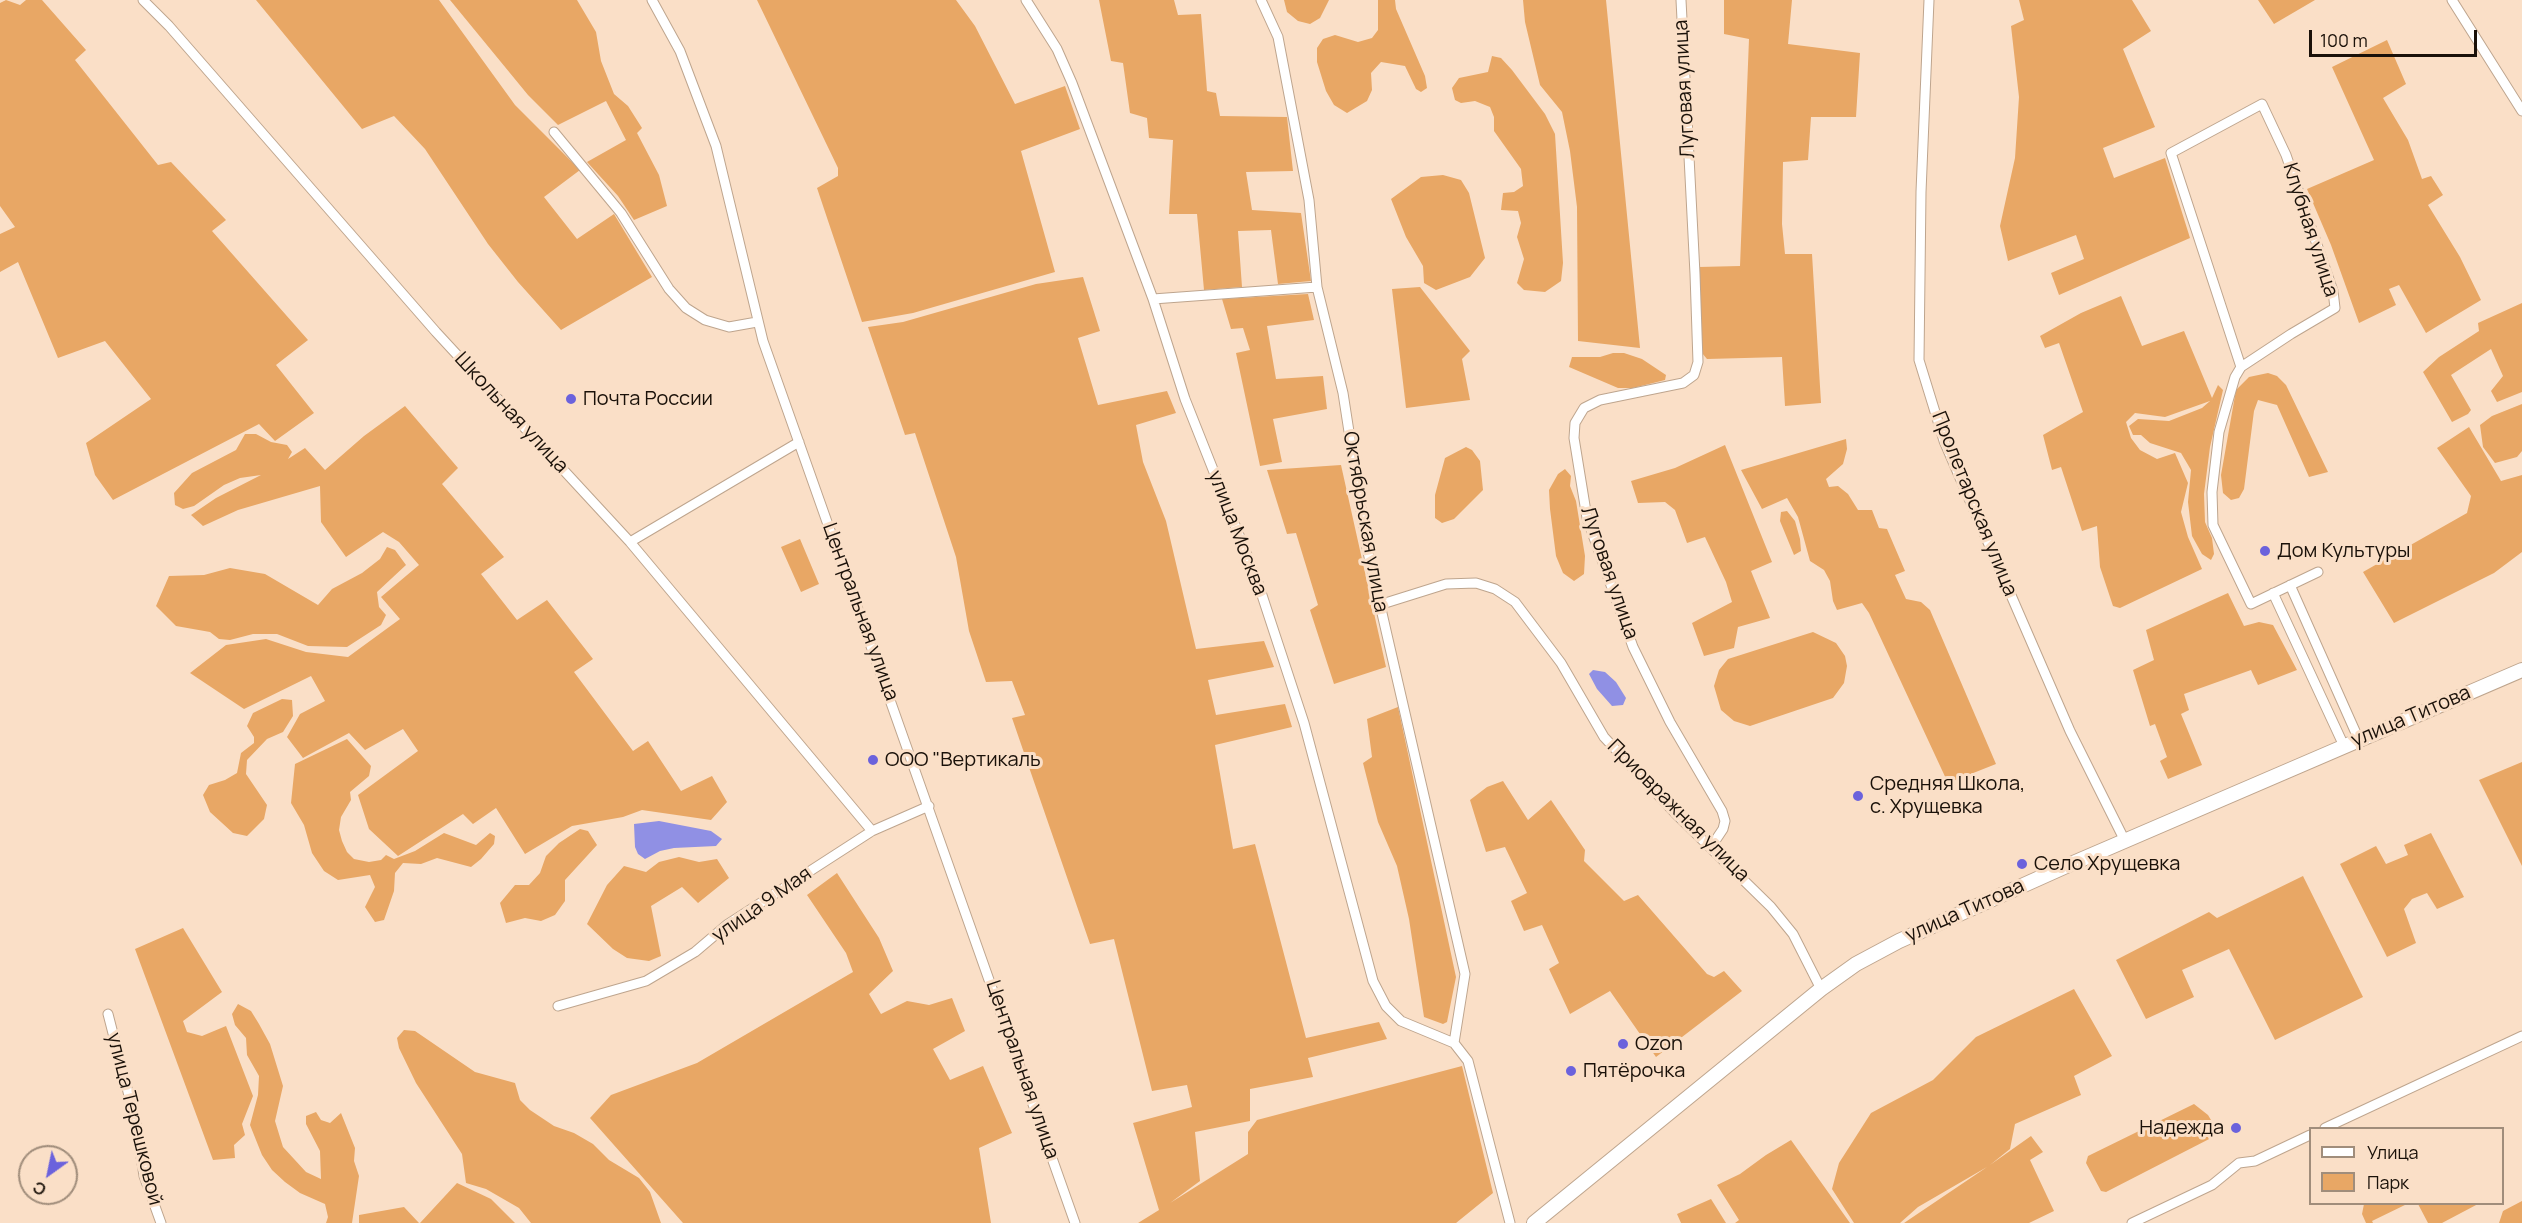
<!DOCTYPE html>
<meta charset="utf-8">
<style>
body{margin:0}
#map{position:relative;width:2522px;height:1223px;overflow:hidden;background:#fadfc7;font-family:Manrope,sans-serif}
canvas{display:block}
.legend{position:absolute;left:2309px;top:1127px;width:195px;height:78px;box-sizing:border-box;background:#fadfc7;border:2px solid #a08d7b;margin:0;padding:8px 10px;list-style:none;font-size:18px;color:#1a1109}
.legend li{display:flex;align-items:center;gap:12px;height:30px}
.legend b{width:30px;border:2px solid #a08d7b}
.north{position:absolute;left:18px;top:1145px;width:60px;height:60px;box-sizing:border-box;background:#fadfc7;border:2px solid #a08d7b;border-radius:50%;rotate:213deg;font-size:16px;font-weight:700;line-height:24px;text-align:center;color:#1a1109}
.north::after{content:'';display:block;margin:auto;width:21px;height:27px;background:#6b62dc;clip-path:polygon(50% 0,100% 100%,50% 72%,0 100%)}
.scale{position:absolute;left:2309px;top:30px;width:168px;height:27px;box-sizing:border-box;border:3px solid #1a1109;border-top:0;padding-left:8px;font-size:18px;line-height:21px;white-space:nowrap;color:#1a1109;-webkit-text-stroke:4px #fadfc7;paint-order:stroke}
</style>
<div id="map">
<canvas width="2522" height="1223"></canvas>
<ul class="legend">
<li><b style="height:8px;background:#fff"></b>Улица</li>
<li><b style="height:16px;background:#e8a765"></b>Парк</li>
</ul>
<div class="north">С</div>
<div class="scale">100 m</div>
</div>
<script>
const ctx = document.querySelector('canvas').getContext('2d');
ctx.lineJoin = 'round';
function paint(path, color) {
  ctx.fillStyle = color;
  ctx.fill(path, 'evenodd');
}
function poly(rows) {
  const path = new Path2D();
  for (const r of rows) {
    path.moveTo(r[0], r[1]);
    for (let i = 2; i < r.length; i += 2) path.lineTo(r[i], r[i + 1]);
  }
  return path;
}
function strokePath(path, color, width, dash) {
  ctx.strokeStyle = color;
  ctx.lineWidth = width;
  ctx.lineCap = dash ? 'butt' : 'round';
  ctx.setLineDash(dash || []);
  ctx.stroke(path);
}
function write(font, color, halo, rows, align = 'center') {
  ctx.font = font + ' Manrope,sans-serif';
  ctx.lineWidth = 6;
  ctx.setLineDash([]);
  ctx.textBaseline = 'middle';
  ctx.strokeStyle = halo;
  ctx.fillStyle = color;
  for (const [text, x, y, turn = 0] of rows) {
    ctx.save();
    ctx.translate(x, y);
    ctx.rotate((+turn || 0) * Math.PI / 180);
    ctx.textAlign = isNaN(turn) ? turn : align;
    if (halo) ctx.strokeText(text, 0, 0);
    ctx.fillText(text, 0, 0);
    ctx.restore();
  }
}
const green = poly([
 [6,0,20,5,26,0,42,0,86,50,75,60,158,165,171,162,226,220,212,231,308,340,276,365,314,413,275,441,259,424,113,500,95,475,86,443,151,399,105,341,58,358,18,262,0,272,0,234,15,227,0,206,0,3],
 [256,0,439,0,515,105,580,170,544,197,577,239,614,214,652,277,561,330,518,282,488,244,425,149,394,116,362,129],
 [450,0,577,0,596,32,601,61,614,94,628,106,642,128,637,133,659,175,667,206,634,220,618,196,587,162,626,140,606,101,558,125,528,95],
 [757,0,956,0,975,26,1015,104,1065,86,1080,129,1021,151,1055,272,913,313,862,322,817,188,838,176,838,168],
 [1099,0,1174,0,1178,15,1201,14,1207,91,1216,93,1220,116,1287,117,1293,171,1246,172,1252,210,1301,213,1311,281,1278,284,1271,230,1238,231,1242,287,1204,290,1197,214,1169,214,1173,140,1149,138,1147,118,1130,113,1123,63,1111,61],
 [1284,0,1329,0,1320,18,1310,24,1298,21,1287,12],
 [1378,0,1395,0,1396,9,1425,76,1427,88,1421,92,1416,89,1405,66,1381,62,1371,73,1372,90,1367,101,1347,113,1334,105,1326,91,1317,62,1317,48,1323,39,1335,35,1358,42,1372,38,1378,30],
 [1523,0,1606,0,1640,348,1578,341,1577,207,1570,151,1562,112,1540,85,1525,22],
 [1724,0,1792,0,1788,44,1860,53,1856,117,1811,117,1808,160,1783,162,1782,224,1785,254,1812,254,1821,403,1785,406,1782,357,1707,359,1702,353,1699,267,1740,266,1749,39,1724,34],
 [2019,0,2132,0,2151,31,2123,49,2155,127,2103,148,2114,178,2165,158,2190,238,2059,295,2051,273,2084,259,2076,235,2008,261,2000,226,2015,158,2019,97,2011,26,2024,20],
 [2258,0,2315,0,2274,24],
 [2387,40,2406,84,2383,98,2408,140,2422,179,2431,176,2443,195,2428,205,2460,257,2481,300,2426,333,2399,285,2389,289,2396,305,2359,323,2331,245,2307,189,2374,160,2332,67],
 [1492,56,1501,58,1512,70,1545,114,1555,134,1563,263,1561,281,1545,292,1524,290,1517,283,1524,259,1517,237,1521,223,1518,211,1501,210,1503,193,1514,192,1523,186,1521,169,1494,131,1494,117,1490,107,1475,101,1461,103,1455,100,1452,88,1459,78,1488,72],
 [1443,175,1461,180,1469,193,1485,258,1470,277,1436,290,1424,283,1423,266,1406,237,1391,199,1421,177],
 [1083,277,1100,331,1078,338,1098,405,1167,391,1176,413,1136,425,1143,462,1166,521,1196,649,1264,641,1274,667,1208,680,1216,715,1285,704,1292,727,1215,745,1233,849,1255,844,1306,1038,1379,1022,1387,1039,1308,1058,1313,1077,1250,1089,1250,1121,1195,1132,1200,1181,1170,1203,1248,1154,1248,1132,1257,1120,1462,1066,1493,1193,1456,1223,1138,1223,1159,1210,1133,1123,1192,1107,1187,1085,1152,1091,1114,939,1090,944,1012,718,1025,715,1012,681,986,682,969,631,956,557,915,433,905,435,868,327,903,322,1036,284],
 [1420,287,1470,351,1462,359,1470,400,1406,408,1392,289],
 [1308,294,1314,320,1267,326,1276,379,1323,376,1327,409,1273,419,1282,462,1260,466,1236,353,1250,350,1243,328,1231,329,1222,299],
 [2121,296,2142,346,2184,331,2212,398,2218,385,2223,390,2210,447,2204,494,2205,522,2212,538,2214,554,2211,560,2202,554,2192,536,2188,502,2191,470,2181,453,2150,443,2141,435,2133,435,2129,426,2138,419,2169,421,2202,408,2210,401,2165,417,2135,413,2126,422,2131,438,2140,450,2157,459,2175,453,2188,483,2181,512,2188,537,2202,569,2120,608,2113,606,2100,567,2097,526,2082,531,2061,467,2052,470,2043,435,2083,412,2059,343,2045,348,2040,336,2081,313],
 [2522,303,2522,392,2497,402,2491,391,2503,376,2491,349,2451,375,2471,410,2468,414,2452,422,2423,372,2439,357,2479,331,2478,323],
 [1613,353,1624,353,1642,359,1666,375,1665,380,1633,388,1618,388,1569,367,1572,357,1600,357],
 [2268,373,2277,376,2286,385,2328,472,2309,477,2277,405,2258,400,2254,411,2244,489,2239,498,2231,500,2223,493,2221,475,2236,390,2249,377],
 [2522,404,2522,451,2517,457,2495,463,2483,447,2480,425,2492,416],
 [405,406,458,468,442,484,504,557,481,574,517,620,547,600,593,659,574,672,633,751,648,741,681,791,712,776,727,802,711,820,642,810,623,817,572,826,525,854,496,808,473,824,463,814,398,856,369,829,358,795,418,751,403,729,365,750,349,733,303,758,287,737,300,714,325,701,311,676,244,709,190,673,226,645,266,639,306,652,348,657,400,619,381,597,419,565,399,542,383,532,346,557,321,522,320,486,238,510,203,526,191,515,216,498,261,475,240,478,224,485,194,506,183,509,175,505,174,493,192,473,236,450,245,434,256,434,271,442,287,445,292,452,288,459,305,448,325,470,364,436],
 [2469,427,2501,481,2522,475,2522,552,2494,573,2394,623,2363,572,2467,513,2471,496,2437,448],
 [1846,439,1847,449,1843,464,1826,479,1829,487,1838,486,1848,494,1858,510,1872,510,1879,528,1887,529,1905,571,1895,575,1906,599,1921,602,1930,610,1996,764,1948,783,1869,613,1862,603,1837,610,1833,601,1830,581,1824,570,1810,561,1798,517,1787,498,1762,509,1741,470],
 [1725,445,1772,562,1751,571,1770,618,1738,627,1734,648,1704,656,1692,623,1732,602,1726,582,1705,537,1687,543,1675,510,1665,502,1638,503,1631,481,1675,468],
 [1466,447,1472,450,1480,461,1483,490,1454,519,1442,523,1435,518,1435,495,1445,458],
 [1341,465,1386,667,1334,684,1310,610,1318,605,1296,533,1287,534,1267,470],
 [1565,469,1571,476,1570,486,1576,501,1585,556,1584,574,1574,581,1563,573,1556,556,1550,509,1549,490,1558,474],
 [1787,511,1795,521,1800,539,1801,551,1794,555,1780,521,1781,512],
 [800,539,819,584,801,592,781,547],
 [387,547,395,550,406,565,377,592,379,607,386,615,381,625,347,647,308,646,277,634,253,634,230,640,219,639,210,632,176,626,156,606,169,576,204,575,230,568,265,574,318,605,332,589,362,573,380,559],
 [2228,593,2244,626,2259,622,2273,625,2297,670,2258,685,2251,670,2184,694,2189,710,2181,714,2202,765,2168,779,2160,761,2167,757,2155,724,2150,726,2133,670,2154,660,2146,630],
 [1813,632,1836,643,1845,656,1847,666,1844,683,1833,698,1750,726,1734,721,1721,710,1714,686,1719,670,1728,659],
 [282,699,292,700,293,716,283,732,267,739,247,760,246,774,267,805,264,819,247,836,233,833,210,812,203,795,209,785,225,780,237,773,241,753,254,743,254,737,247,726,253,713],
 [1398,707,1456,977,1447,1022,1443,1024,1424,1017,1409,919,1397,866,1378,822,1363,763,1372,757,1367,719],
 [347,739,371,766,369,776,350,792,351,800,341,817,339,830,342,841,347,852,354,859,369,862,381,860,386,855,394,859,415,851,444,833,476,845,490,833,495,836,494,844,481,859,471,867,437,858,421,864,403,863,395,873,394,891,384,920,375,922,365,907,375,887,370,875,338,880,324,871,312,853,304,825,291,803,295,764],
 [2522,762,2522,866,2479,780],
 [1503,781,1528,820,1551,800,1585,850,1584,861,1624,901,1638,895,1707,974,1714,977,1724,971,1742,991,1656,1057,1610,991,1570,1014,1549,969,1559,963,1542,925,1524,931,1511,901,1527,893,1505,847,1486,852,1470,800,1487,787],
 [580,829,588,831,597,845,565,880,565,901,555,915,541,921,525,918,506,923,500,903,515,885,529,885,540,873,546,856,559,843],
 [2431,833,2464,897,2437,909,2427,893,2412,899,2404,909,2416,943,2387,957,2340,864,2376,846,2386,864,2408,855,2404,845],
 [679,857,699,862,717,859,729,878,698,903,682,887,651,906,661,956,649,961,627,958,613,949,587,924,607,885,624,866,646,872,659,862],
 [837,873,879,938,893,971,869,994,881,1014,907,1001,929,1005,952,998,965,1031,933,1049,950,1080,983,1066,1012,1133,979,1148,991,1223,683,1223,590,1118,611,1095,697,1063,853,972,846,953,807,895],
 [2303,876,2363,997,2275,1040,2229,949,2182,970,2194,997,2146,1019,2116,960,2209,912,2217,918],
 [183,928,222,992,183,1021,187,1032,202,1036,226,1026,253,1096,242,1124,245,1135,234,1145,235,1158,213,1160,135,949],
 [2074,989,2112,1056,2074,1076,2081,1095,2015,1124,2010,1149,1990,1165,2031,1136,2043,1152,2030,1160,2054,1211,2029,1223,1904,1223,1987,1167,1918,1207,1900,1223,1854,1223,1832,1189,1839,1163,1871,1113,1933,1080,1976,1037],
 [238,1004,251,1011,259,1024,270,1044,283,1086,275,1121,283,1147,306,1172,321,1179,320,1151,306,1124,306,1116,316,1112,321,1120,330,1123,341,1113,355,1148,354,1161,359,1176,352,1223,326,1223,328,1217,325,1204,300,1193,285,1182,272,1170,262,1155,250,1125,258,1095,259,1076,247,1055,246,1038,235,1025,232,1014],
 [404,1030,415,1031,475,1072,515,1083,520,1100,530,1110,554,1126,574,1133,593,1144,609,1160,639,1178,650,1192,661,1223,531,1223,519,1208,486,1189,466,1183,462,1154,416,1083,399,1048,397,1038],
 [2194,1104,2208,1115,2217,1130,2215,1136,2106,1192,2101,1191,2086,1163,2088,1156],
 [1791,1140,1850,1223,1735,1223,1739,1220,1717,1185,1740,1174,1766,1155],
 [457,1183,491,1199,515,1223,420,1223],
 [1711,1199,1726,1223,1681,1223,1677,1214],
 [2522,1201,2522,1223,2499,1223,2503,1211],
 [2364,1204,2407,1204,2372,1221,2373,1223,2366,1223,2362,1214],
 [2418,1204,2478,1204,2442,1223,2428,1223],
 [404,1207,419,1223,359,1223,359,1215]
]);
const water = poly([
 [1593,670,1605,672,1616,682,1626,698,1623,705,1612,706,1597,689,1589,674],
 [659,821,711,831,722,839,716,846,674,848,660,851,645,859,638,854,635,847,634,824]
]);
const street = poly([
 [143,0,169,26,436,332,630,542,872,831],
 [652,0,680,51,716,146,763,341,1075,1223],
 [1026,0,1057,49,1072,83,1153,299,1185,399,1258,583,1304,723,1373,981,1386,1006,1401,1021,1454,1043,1468,1061,1510,1223],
 [1261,0,1278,37,1309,200,1317,287,1343,393,1367,548,1465,974,1454,1043],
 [1681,0,1695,274,1698,362,1694,375,1683,383,1600,400,1584,408,1575,423,1574,438,1587,518,1633,647,1670,722,1722,811,1725,821,1723,829,1711,847],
 [1929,0,1921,192,1919,360,1944,441,2070,731,2125,841],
 [2452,0,2522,111],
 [554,132,621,213,669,289,686,308,705,320,729,327,757,322],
 [1153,299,1317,287],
 [2241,367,2171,153,2262,104,2286,155,2333,291,2335,308,2291,334,2241,367,2235,377,2219,432,2212,492,2213,525,2251,604,2318,572],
 [630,542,799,442],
 [2290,585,2359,740],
 [2273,593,2344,746],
 [1379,605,1446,584,1476,583,1495,589,1515,602,1561,663,1604,737,1675,813,1771,907,1793,934,1821,989],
 [558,1006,646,981,695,952,728,924,872,831,929,806],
 [108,1014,136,1123,144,1176,161,1223],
 [2325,1128,2522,1036],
 [2132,1223,2212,1185,2239,1163,2255,1161,2310,1135]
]);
const secondary = poly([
 [1534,1223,1821,989,1856,964,1899,941,2064,867,2522,670]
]);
const markers = [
 [571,399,6,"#6b62dc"],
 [2265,551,6,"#6b62dc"],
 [873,760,6,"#6b62dc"],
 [1858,796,6,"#6b62dc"],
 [2022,864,6,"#6b62dc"],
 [1623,1044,6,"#6b62dc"],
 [1571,1071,6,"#6b62dc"],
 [2236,1128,6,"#6b62dc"]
];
const streetNames = [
 ["Луговая улица",1685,89,-93],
 ["Клубная улица",2310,230,72],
 ["Школьная улица",511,413,47],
 ["Пролетарская улица",1974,504,68],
 ["Октябрьская улица",1365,522,80],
 ["улица Москва",1237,533,69],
 ["Луговая улица",1609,573,71],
 ["Центральная улица",860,612,70],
 ["улица Титова",2411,717,-23],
 ["Приовражная улица",1678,811,45],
 ["улица 9 Мая",762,905,-35],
 ["улица Титова",1965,911,-24],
 ["Центральная улица",1022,1070,71],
 ["улица Терешковой",134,1119,76]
];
const poiNames = [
 ["Почта России",583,399],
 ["Дом Культуры",2277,551],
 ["ООО \"Вертикаль",885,760],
 ["Средняя Школа,",1870,784],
 ["с. Хрущевка",1870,807],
 ["Село Хрущевка",2034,864],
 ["Ozon",1635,1044],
 ["Пятёрочка",1583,1071],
 ["Надежда",2224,1128,"right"]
];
paint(green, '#e8a765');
paint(water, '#9090e4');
strokePath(street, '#bea58e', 11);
strokePath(secondary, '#bea58e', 16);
strokePath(street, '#fff', 9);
strokePath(secondary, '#fff', 14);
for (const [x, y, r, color] of markers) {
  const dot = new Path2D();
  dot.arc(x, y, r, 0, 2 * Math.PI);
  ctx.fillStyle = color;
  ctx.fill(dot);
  strokePath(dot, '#fadfc7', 2);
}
write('20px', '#1a1109', '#fadfc7', streetNames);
write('20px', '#1a1109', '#fadfc7', poiNames, 'left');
</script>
